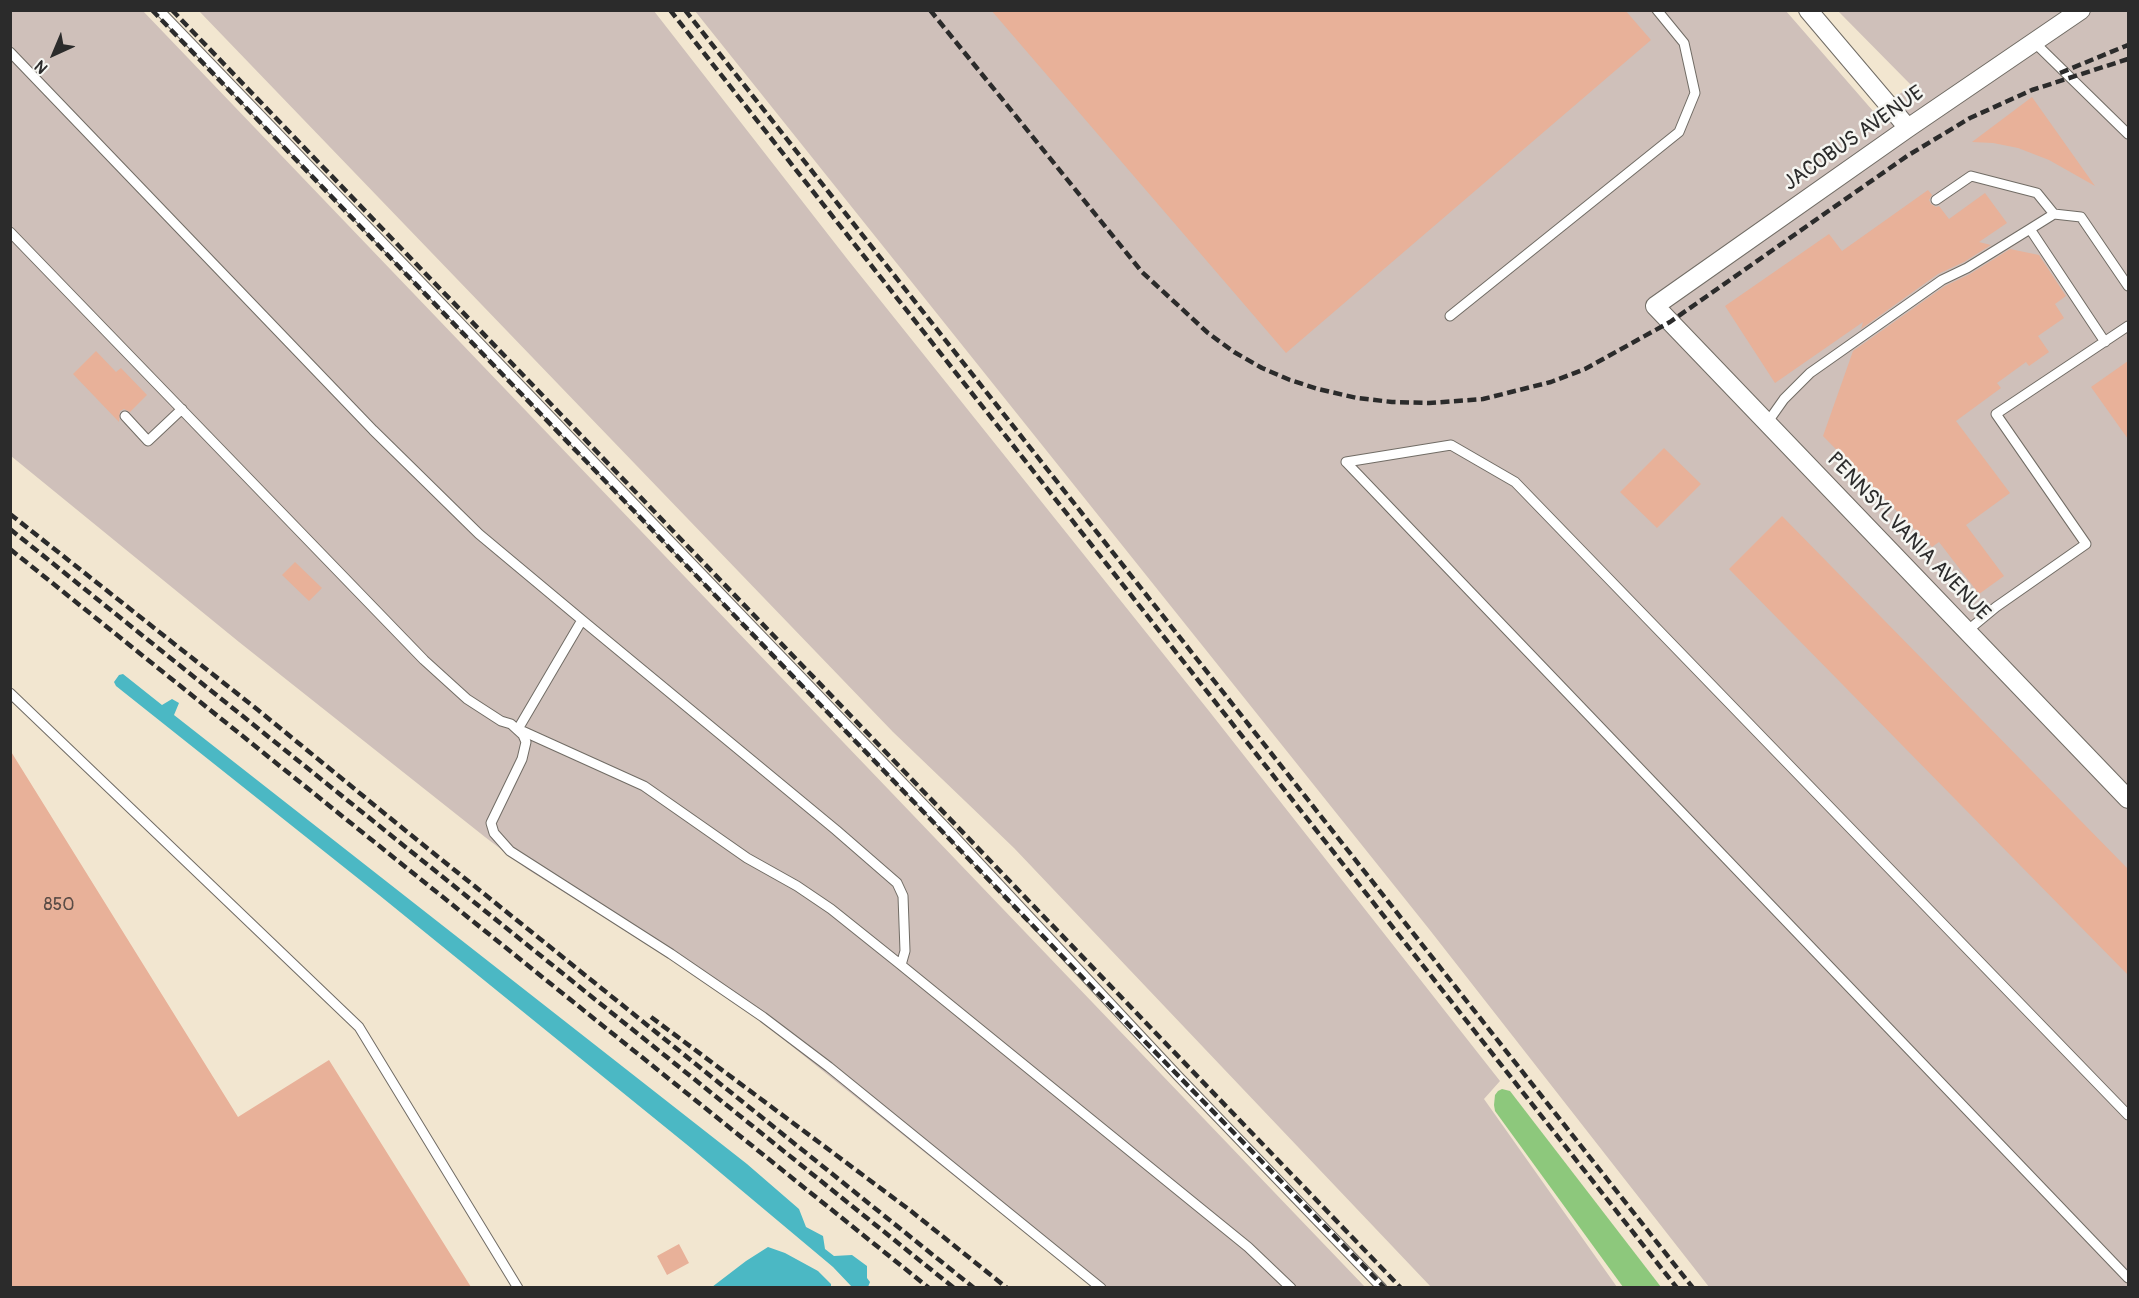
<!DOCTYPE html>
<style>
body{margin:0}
#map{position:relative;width:2139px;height:1298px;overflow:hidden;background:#f2e6d0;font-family:Pangolin,sans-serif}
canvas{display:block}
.frame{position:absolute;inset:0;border:12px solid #2b2b2b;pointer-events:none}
.north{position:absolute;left:24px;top:24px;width:60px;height:60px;-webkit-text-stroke:4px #f6f6f2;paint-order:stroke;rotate:224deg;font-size:16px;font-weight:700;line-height:24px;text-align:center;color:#2b2b2b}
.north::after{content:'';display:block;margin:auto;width:21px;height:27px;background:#2b2b2b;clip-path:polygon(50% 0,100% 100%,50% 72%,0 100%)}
</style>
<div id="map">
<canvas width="2139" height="1298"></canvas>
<div class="frame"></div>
<div class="north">N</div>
</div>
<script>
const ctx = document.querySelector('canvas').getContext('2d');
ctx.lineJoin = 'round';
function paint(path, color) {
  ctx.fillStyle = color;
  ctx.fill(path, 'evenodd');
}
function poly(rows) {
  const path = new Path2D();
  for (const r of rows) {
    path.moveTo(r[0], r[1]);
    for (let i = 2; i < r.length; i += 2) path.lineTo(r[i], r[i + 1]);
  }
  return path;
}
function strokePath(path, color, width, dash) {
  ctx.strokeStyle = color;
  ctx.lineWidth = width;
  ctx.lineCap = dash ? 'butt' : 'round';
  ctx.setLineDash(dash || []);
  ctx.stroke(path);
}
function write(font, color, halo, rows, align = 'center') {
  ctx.font = font + ' Pangolin,sans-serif';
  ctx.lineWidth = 5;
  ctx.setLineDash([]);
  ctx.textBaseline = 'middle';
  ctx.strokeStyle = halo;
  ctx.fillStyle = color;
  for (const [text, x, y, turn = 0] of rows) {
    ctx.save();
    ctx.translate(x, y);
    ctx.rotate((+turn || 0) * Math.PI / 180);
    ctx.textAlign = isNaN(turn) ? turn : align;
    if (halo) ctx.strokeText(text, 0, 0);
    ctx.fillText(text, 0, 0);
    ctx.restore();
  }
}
const industrial = poly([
 [10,11,143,11,1365,1287,1093,1287,728,995,527,869,485,837,239,642,11,456],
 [199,11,654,11,848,260,1209,711,1500,1081,1484,1099,1617,1287,1431,1287,1014,848,893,732],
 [695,11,1786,11,1873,111,1912,86,1838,11,2128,11,2128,1287,1709,1287,1429,929]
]);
const green = poly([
 [1502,1089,1510,1091,1661,1287,1623,1287,1495,1111,1494,1105,1495,1095,1498,1091]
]);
const water = poly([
 [123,674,162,705,172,699,179,703,174,715,747,1164,799,1209,806,1227,823,1236,825,1249,834,1256,852,1255,867,1266,867,1278,870,1282,868,1287,852,1287,833,1267,691,1148,379,895,116,686,114,682,119,675],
 [768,1247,785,1253,818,1271,831,1284,831,1287,712,1287,746,1261]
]);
const building = poly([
 [991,10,1625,10,1651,40,1286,353],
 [2032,97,2095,186,2049,160,2018,148,1993,143,1972,142],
 [1928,190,1932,195,1929,200,1931,204,1936,207,1939,206,1949,219,1985,193,2007,223,1979,242,1991,245,1964,262,1938,274,1861,329,1863,322,1775,383,1725,306,1829,234,1842,251],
 [2010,249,2039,255,2066,296,2055,304,2064,318,2038,336,2049,352,2029,366,2026,362,1997,383,2001,388,1956,421,2010,493,1966,525,2004,576,1979,594,1939,542,1932,547,1823,436,1853,351,1945,286,1970,274],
 [96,351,116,372,121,368,147,395,130,412,124,409,120,411,119,422,73,374],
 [2128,361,2128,439,2091,387],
 [1664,448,1701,484,1657,528,1620,492],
 [1782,516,2128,869,2128,975,1729,569],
 [295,562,322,588,309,601,282,575],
 [10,750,238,1117,329,1060,471,1287,10,1287],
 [679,1244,689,1263,667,1275,657,1256]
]);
const lane = poly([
 [159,10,953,835,1179,1077,1382,1288],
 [2034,42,2128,134],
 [10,52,373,430,479,534,582,620,518,729,644,786,747,858,797,886,831,909,901,965,905,951,903,896,897,883,836,830,582,620],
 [1936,200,1971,176,2037,193,2054,214],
 [10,232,424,660,467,699,501,721,511,724,523,735,526,742,522,759,491,823,494,833,510,851,671,954,763,1017,829,1067,1101,1288],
 [1450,316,1679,132,1695,93,1684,43,1657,10],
 [2105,342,2030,229,2054,214,2081,217,2128,286],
 [125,416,148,441,182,409],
 [1767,423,1784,399,1810,373,1942,280,1967,268,2030,229],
 [1346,462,2128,1278],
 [1346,462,1451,445,1515,482,2128,1115],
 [1967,631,1996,607,2086,544,1996,414,2128,326],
 [10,693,359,1027,518,1288],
 [901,965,1248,1247,1291,1288]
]);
const street = poly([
 [1808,10,1908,128],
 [2081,10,1908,128,1655,306,2128,799]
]);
const rail = poly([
 [152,10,1087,982,1385,1288],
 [172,10,1401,1288],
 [670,10,1677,1288],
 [685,10,1693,1288],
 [930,10,1142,272,1208,333,1234,352,1262,368,1290,380,1318,389,1357,398,1392,402,1429,403,1483,399,1551,382,1585,369,1670,322,1907,156,1970,118,2032,90,2128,59],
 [2060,73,2128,45],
 [10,514,258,710,406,831,974,1288],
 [10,529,954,1288],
 [10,549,929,1288],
 [651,1017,911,1211,1007,1288]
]);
const numberNames = [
 ["850",59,905]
];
const streetNames = [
 ["JACOBUS AVENUE",1854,139,-35],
 ["PENNSYLVANIA AVENUE",1908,537,46]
];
paint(industrial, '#cfc0ba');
paint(green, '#8dc87c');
paint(water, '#4bb8c4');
paint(building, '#e8b199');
strokePath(lane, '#716c65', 11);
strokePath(street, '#716c65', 20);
strokePath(lane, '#fff', 9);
strokePath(street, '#fff', 18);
strokePath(rail, '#2b2b2b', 4.5, [9, 4.5]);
write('18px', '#5a4c46', null, numberNames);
write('21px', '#2b2b2b', '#f6f6f2', streetNames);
</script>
